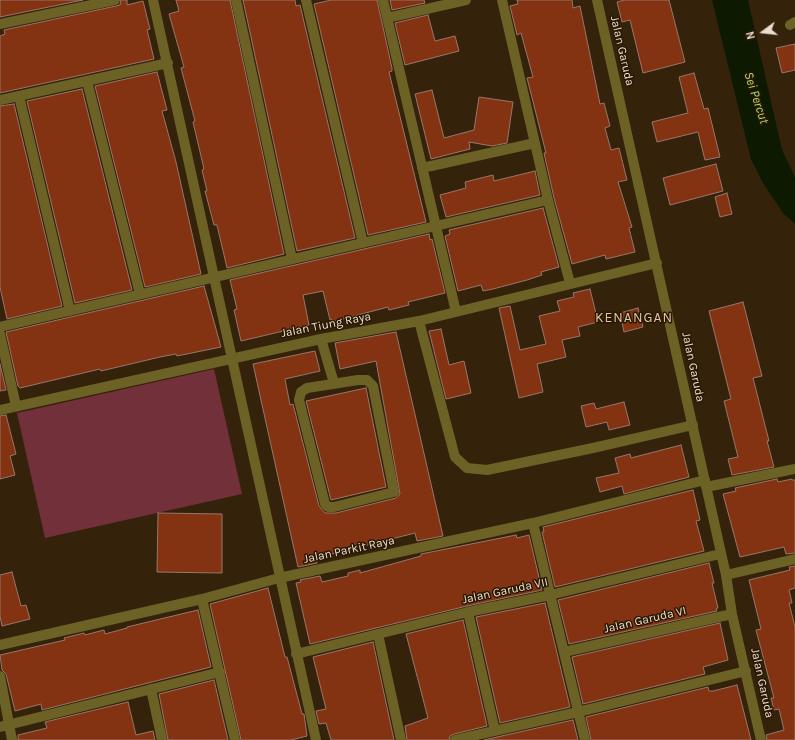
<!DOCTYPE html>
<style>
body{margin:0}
#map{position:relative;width:795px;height:740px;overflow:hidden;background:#34220b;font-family:Karla,sans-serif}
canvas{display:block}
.north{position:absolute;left:743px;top:12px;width:40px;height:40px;-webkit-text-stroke:3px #2a1802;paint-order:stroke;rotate:255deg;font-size:11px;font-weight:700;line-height:16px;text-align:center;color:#eaddd0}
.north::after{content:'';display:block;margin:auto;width:14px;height:18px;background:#eaddd0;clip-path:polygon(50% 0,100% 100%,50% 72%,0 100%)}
</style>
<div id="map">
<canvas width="795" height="740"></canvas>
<div class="north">N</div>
</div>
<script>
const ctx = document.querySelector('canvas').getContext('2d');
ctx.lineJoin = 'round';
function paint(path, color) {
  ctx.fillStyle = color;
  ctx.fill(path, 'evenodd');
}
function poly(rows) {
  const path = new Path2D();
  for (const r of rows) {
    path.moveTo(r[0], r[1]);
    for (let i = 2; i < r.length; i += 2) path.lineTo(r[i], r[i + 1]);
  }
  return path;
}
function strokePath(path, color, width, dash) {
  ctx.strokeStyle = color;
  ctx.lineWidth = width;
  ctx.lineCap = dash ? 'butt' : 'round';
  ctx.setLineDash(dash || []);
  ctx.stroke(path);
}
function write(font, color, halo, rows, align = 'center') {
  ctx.font = font + ' Karla,sans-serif';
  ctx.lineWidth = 3;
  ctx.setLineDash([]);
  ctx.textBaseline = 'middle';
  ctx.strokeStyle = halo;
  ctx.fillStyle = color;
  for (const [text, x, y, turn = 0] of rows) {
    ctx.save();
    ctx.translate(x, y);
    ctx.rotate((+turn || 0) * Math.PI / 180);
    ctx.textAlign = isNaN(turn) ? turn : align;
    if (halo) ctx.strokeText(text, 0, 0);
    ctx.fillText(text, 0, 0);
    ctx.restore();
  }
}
const green = poly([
 [214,369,242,494,45,538,17,413]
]);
const water = poly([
 [712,0,748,0,782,150,795,177,795,224,783,213,763,183,751,159]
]);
const building = poly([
 [0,0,83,0,0,17,0,0],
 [121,0,127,0,127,5,143,1,150,29,147,30,154,59,0,93,0,36,5,34,4,30,116,6,120,5,121,0],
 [176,0,230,0,284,254,227,268,217,225,214,225,205,191,207,191,202,170,204,169,193,122,195,121,181,68,184,67,169,14,179,11,176,0],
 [243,0,295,0,296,6,300,5,355,238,297,251,243,0],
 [331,0,377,0,392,68,392,71,389,72,426,222,368,235,314,4,331,0],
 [390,0,424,0,425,3,392,10,390,0],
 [517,0,572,0,573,8,580,6,600,104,604,103,610,126,605,128,611,150,619,148,627,180,618,182,632,227,629,228,635,252,606,259,605,255,572,264,554,198,544,153,546,153,527,78,533,77,521,33,517,35,510,6,518,4,517,0],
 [624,0,669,0,685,62,643,73,630,20,622,22,617,2,624,0],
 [428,15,435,41,455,36,459,51,405,65,395,23,428,15],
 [795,44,795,70,782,73,776,48,795,44],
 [157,72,167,110,162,111,176,162,201,274,145,287,95,86,157,72],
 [694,73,704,109,708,108,720,157,705,160,698,132,657,142,652,122,688,113,679,77,694,73],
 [82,89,132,290,75,303,27,101,82,89],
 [432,90,444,138,474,130,479,97,513,102,507,143,492,146,469,142,470,149,431,159,415,94,432,90],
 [14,104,62,306,7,319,0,287,0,106,14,104],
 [716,164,723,191,670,205,663,178,716,164],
 [535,171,540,195,446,217,440,195,466,188,465,182,493,175,494,181,535,171],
 [727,193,732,214,720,217,715,197,727,193],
 [543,208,559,267,541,272,542,275,527,280,493,289,483,291,481,285,458,291,445,236,450,234,449,230,543,208],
 [429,234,430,240,432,239,445,293,408,302,409,305,389,310,388,307,332,322,332,319,330,320,323,291,303,295,309,325,241,341,234,310,237,309,230,280,429,234],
 [204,286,221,347,177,356,176,354,160,357,101,371,100,369,20,388,18,386,6,332,204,286],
 [590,289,598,322,578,327,580,336,562,340,566,357,537,364,543,392,519,398,499,308,510,306,520,350,546,344,539,316,560,311,557,301,574,297,573,293,590,289],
 [743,302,762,376,753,378,769,441,767,441,774,467,732,475,728,459,738,457,724,401,731,399,709,311,743,302],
 [638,308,643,327,624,332,620,313,638,308],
 [441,329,449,365,464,361,471,393,446,399,429,331,441,329],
 [396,332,443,536,417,541,415,533,324,556,316,559,317,563,298,567,253,364,315,351,320,371,285,379,290,405,293,404,319,506,325,513,336,513,396,498,400,494,376,361,340,369,335,343,396,332],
 [0,364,6,390,0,391,0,364],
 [366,388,386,487,331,500,306,401,366,388],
 [624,402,630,425,609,430,607,422,586,427,581,406,594,403,596,409,624,402],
 [6,415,16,454,10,456,15,475,0,479,0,416,6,415],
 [681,445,689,477,624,494,622,486,600,492,596,478,619,473,615,458,630,454,631,458,681,445],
 [777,479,778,482,792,479,792,480,795,480,795,553,786,554,784,547,740,557,723,494,736,491,735,488,777,479],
 [693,490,700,520,696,521,704,551,555,587,542,532,544,532,543,527,693,490],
 [158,513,222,514,222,573,157,572,158,513],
 [516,535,517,538,529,535,542,590,467,606,310,644,296,583,301,582,300,580,320,576,322,582,348,576,348,573,360,570,360,573,421,556,421,554,516,535],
 [709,563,714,583,712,583,718,608,716,609,717,611,569,644,558,600,709,563],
 [795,566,795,588,789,590,792,603,789,603,795,627,795,740,767,740,766,735,784,730,779,709,774,710,771,698,774,698,756,630,761,629,749,580,790,570,789,567,795,566],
 [12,572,21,606,26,605,30,619,2,626,0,616,0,575,12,572],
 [268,588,285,657,287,657,302,714,304,714,307,736,291,740,241,740,210,604,268,588],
 [545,603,570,707,500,723,476,617,545,603],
 [198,610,211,667,42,710,41,704,15,711,6,674,2,670,0,655,65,640,64,638,84,633,85,635,104,630,105,634,127,628,127,627,198,610],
 [463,620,487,726,454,734,450,736,449,740,407,740,405,726,428,718,406,634,463,620],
 [720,623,728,660,703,667,705,674,583,704,572,657,720,623],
 [373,642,394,740,331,740,326,723,319,724,316,711,326,709,313,657,373,642],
 [214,680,228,740,168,740,159,694,214,680],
 [737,685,751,740,591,740,586,717,708,687,709,691,713,691,737,685],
 [128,702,136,735,153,731,155,740,18,740,18,735,47,728,45,722,128,702],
 [573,720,578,740,484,740,497,737,573,720]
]);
const minor = poly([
 [153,0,316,740],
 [236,0,292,259],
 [306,0,363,243],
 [383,0,456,312],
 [502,0,548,200,570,283],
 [597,0,726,575,732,614,761,740],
 [387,18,466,0],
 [0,24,115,0],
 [790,25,795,22],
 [87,81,140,294],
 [19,96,70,311],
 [0,100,168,63],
 [422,168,535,143],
 [419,321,455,457,467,468,487,470,593,448,693,425],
 [0,327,548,200],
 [0,334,16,406],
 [321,339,334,383],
 [358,380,367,380,373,386,394,492,334,507,328,507,325,504,299,400,301,392,307,388,358,380],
 [0,410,321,339,419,321,657,263],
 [706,487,795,469],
 [533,523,585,740],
 [726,575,795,559],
 [202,599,235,740],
 [468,612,495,731],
 [378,634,401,740],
 [0,645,202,599,279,578,533,523,705,480],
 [564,652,732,614],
 [296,654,468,612,550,595,720,554],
 [0,676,12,740],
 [151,689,162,740],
 [0,727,220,672],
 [455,740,578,712,746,671]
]);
const streetNames = [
 ["Jalan Garuda",622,51,77],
 ["Jalan Tiung Raya",326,325,-11],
 ["Jalan Garuda",693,367,78],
 ["Jalan Parkit Raya",349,550,-12],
 ["Jalan Garuda VII",505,591,-12],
 ["Jalan Garuda VI",645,620,-13],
 ["Jalan Garuda",762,683,78]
];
const waterNames = [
 ["Sei Percut",756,98,72]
];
const quarterNames = [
 ["KENANGAN",634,318]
];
paint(green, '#72303b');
paint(water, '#0e1902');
paint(building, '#833311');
strokePath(building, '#98776b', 1);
strokePath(minor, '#6c6226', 10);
write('12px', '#eaddd0', '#2a1802', streetNames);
write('italic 13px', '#a8da6c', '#2a1802', waterNames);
ctx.letterSpacing = '1px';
write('14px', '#dbc3a9', '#2a1802', quarterNames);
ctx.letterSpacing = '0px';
</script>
